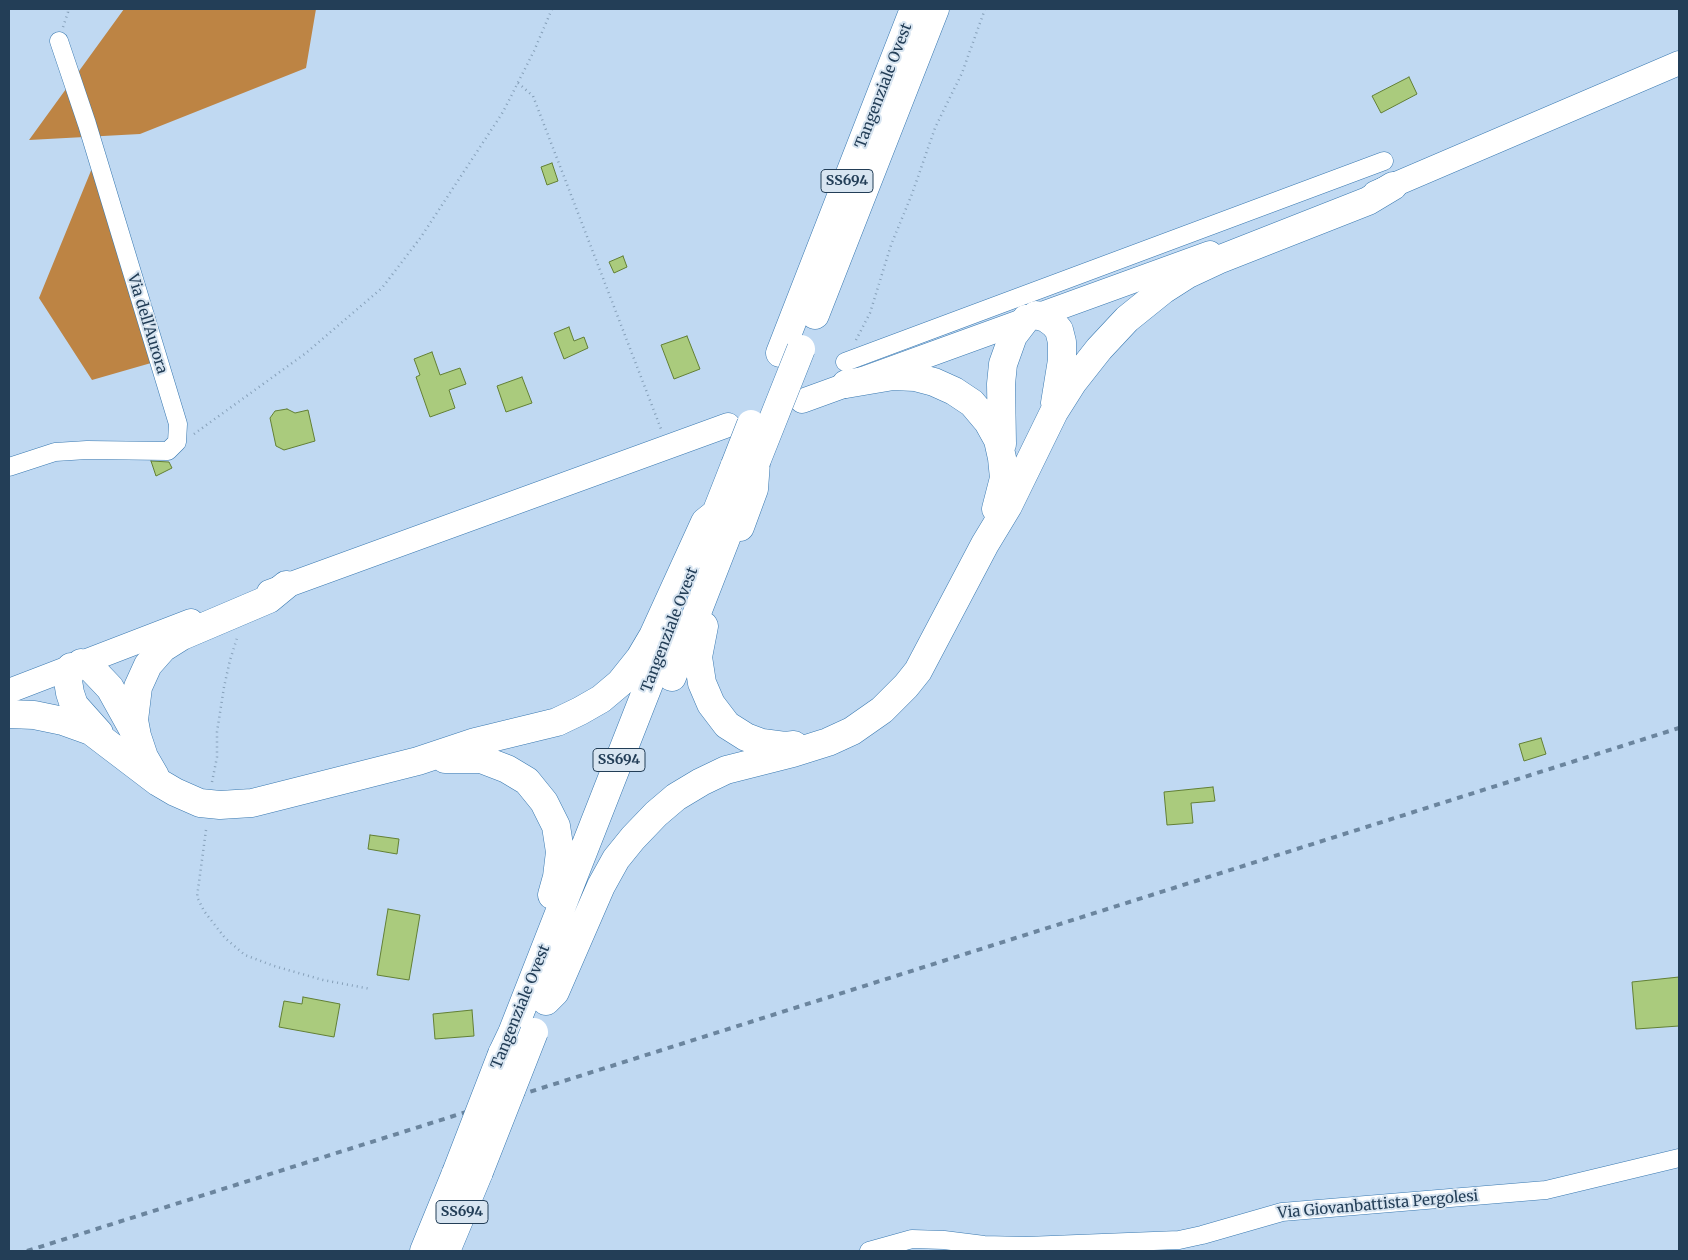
<!DOCTYPE html>
<style>
body{margin:0}
#map{position:relative;width:1688px;height:1260px;overflow:hidden;background:#c0d9f2;font-family:Merriweather,serif}
canvas{display:block}
.frame{position:absolute;inset:0;border:10px solid #233e57;pointer-events:none}
</style>
<div id="map">
<canvas width="1688" height="1260"></canvas>
<div class="frame"></div>
</div>
<script>
const ctx = document.querySelector('canvas').getContext('2d');
ctx.lineJoin = 'round';
function paint(path, color) {
  ctx.fillStyle = color;
  ctx.fill(path, 'evenodd');
}
function poly(rows) {
  const path = new Path2D();
  for (const r of rows) {
    path.moveTo(r[0], r[1]);
    for (let i = 2; i < r.length; i += 2) path.lineTo(r[i], r[i + 1]);
  }
  return path;
}
function strokePath(path, color, width, dash) {
  ctx.strokeStyle = color;
  ctx.lineWidth = width;
  ctx.lineCap = dash ? 'butt' : 'round';
  ctx.setLineDash(dash || []);
  ctx.stroke(path);
}
function write(font, color, halo, rows, align = 'center') {
  ctx.font = font + ' Merriweather,serif';
  ctx.lineWidth = 4;
  ctx.setLineDash([]);
  ctx.textBaseline = 'middle';
  ctx.strokeStyle = halo;
  ctx.fillStyle = color;
  for (const [text, x, y, turn = 0] of rows) {
    ctx.save();
    ctx.translate(x, y);
    ctx.rotate((+turn || 0) * Math.PI / 180);
    ctx.textAlign = isNaN(turn) ? turn : align;
    if (halo) ctx.strokeText(text, 0, 0);
    ctx.fillText(text, 0, 0);
    ctx.restore();
  }
}
const forest = poly([
 [124,9,316,9,306,68,140,134,29,140],
 [97,156,158,361,92,380,39,298]
]);
const building = poly([
 [1409,77,1417,94,1381,113,1372,96,1409,77],
 [552,163,558,181,547,185,541,167,552,163],
 [623,256,627,267,614,273,609,262,623,256],
 [569,327,574,341,584,337,588,348,564,359,554,333,569,327],
 [687,336,700,369,674,379,661,345,687,336],
 [432,352,440,375,460,368,466,384,449,390,455,408,430,417,416,377,420,375,414,359,432,352],
 [522,377,532,403,506,412,497,386,522,377],
 [287,409,295,413,308,410,315,441,284,450,276,446,270,418,275,411,287,409],
 [151,461,169,462,172,468,156,476,151,461],
 [1541,738,1546,754,1524,761,1519,744,1541,738],
 [1213,787,1215,801,1191,803,1193,823,1167,825,1164,792,1213,787],
 [370,835,399,839,397,854,368,849,370,835],
 [388,909,420,915,409,980,377,975,388,909],
 [1679,977,1679,1026,1636,1029,1632,982,1679,977],
 [303,997,340,1004,334,1037,279,1027,284,1001,302,1004,303,997],
 [472,1010,474,1036,435,1039,433,1014,472,1010]
]);
const path = poly([
 [63,27,68,12,68,9],
 [518,83,533,96,661,429],
 [856,340,870,313,891,245,912,194,935,128,962,73,985,9],
 [194,434,306,353,382,288,421,237,503,112,534,51,552,9],
 [212,782,217,757,217,732,224,687,230,660,238,635],
 [206,830,197,897,204,911,225,938,245,955,274,966,323,980,371,989]
]);
const street = poly([
 [845,362,1384,161],
 [9,467,55,452,87,450,168,451,177,442,178,424,87,124,59,41],
 [869,1251,912,1239,944,1240,984,1245,1026,1246,1179,1240,1202,1235,1282,1212,1546,1190,1679,1158]
]);
const secondary = poly([
 [1375,193,1679,63],
 [802,401,1210,253],
 [269,592,728,425],
 [9,691,191,621]
]);
const highway = poly([
 [815,315,935,9],
 [1036,315,1046,318,1054,324,1059,330,1062,342,1062,360,1055,403],
 [780,353,914,9],
 [846,384,893,376,915,377,934,382,954,391,972,403,988,422,998,440,1002,458,1004,478,996,509],
 [1002,444,1001,384,1003,364,1013,336,1026,319],
 [740,527,754,489,756,462],
 [709,531,735,465],
 [704,626,698,657,702,683,711,704,727,725,746,737,762,743,785,746,794,745],
 [81,663,91,668,110,688,135,733],
 [71,667,68,681,70,693,74,705,99,733],
 [672,677,739,505],
 [9,714,34,715,63,721,91,731,158,782,175,792,200,803,220,805,252,803,418,761,475,742,557,722,580,711,601,699,620,683,640,658,653,636,705,522,715,514],
 [445,759,481,759,507,769,527,781,544,802,556,826,560,852,557,877,552,895],
 [155,776,144,757,137,736,134,720,138,687,148,665,163,648,182,636,269,599,286,585],
 [546,1001,555,992,601,886,616,859,633,838,656,814,676,797,701,782,726,770,793,753,828,742,852,731,882,710,906,686,918,671,985,544,1008,506,1054,412,1073,382,1099,349,1127,319,1163,290,1188,274,1218,260,1368,201,1393,186],
 [502,1054,512,1033,667,638],
 [424,1251,456,1173],
 [446,1251,479,1172]
]);
const rail = poly([
 [27,1251,1679,728]
]);
const highwayBridge = poly([
 [756,462,801,349],
 [735,465,751,424],
 [479,1172,534,1032],
 [456,1173,502,1054]
]);
const shields = [
 [847,181,52],
 [619,760,52],
 [462,1212,52]
];
const shieldNames = [
 ["SS694",847,181],
 ["SS694",619,760],
 ["SS694",462,1212]
];
const streetNames = [
 ["Tangenziale Ovest",884,86,-69],
 ["Via dell'Aurora",147,324,73],
 ["Tangenziale Ovest",670,630,-69],
 ["Tangenziale Ovest",521,1007,-68],
 ["Via Giovanbattista Pergolesi",1378,1205,-5]
];
paint(forest, '#bd8444');
paint(building, '#aacb7d');
strokePath(building, '#627f34', 1);
strokePath(street, '#3878b0', 19);
strokePath(secondary, '#3878b0', 25);
strokePath(highway, '#3878b0', 29);
strokePath(path, '#86a0b9', 2.5, [1, 4]);
strokePath(street, '#fff', 18);
strokePath(secondary, '#fff', 24);
strokePath(highway, '#fff', 28);
strokePath(rail, '#6b859e', 4, [6, 6]);
strokePath(highwayBridge, '#3878b0', 29, []);
strokePath(highwayBridge, '#fff', 28);
for (const [x, y, w] of shields) {
  const box = new Path2D();
  box.roundRect(x - w / 2, y - 11.5, w, 23, 4);
  ctx.fillStyle = '#d8e5f1';
  ctx.fill(box);
  strokePath(box, '#233e57', 1);
}
write('bold 14px', '#233e57', null, shieldNames);
write('15px', '#233e57', '#d8e5f1', streetNames);
</script>
